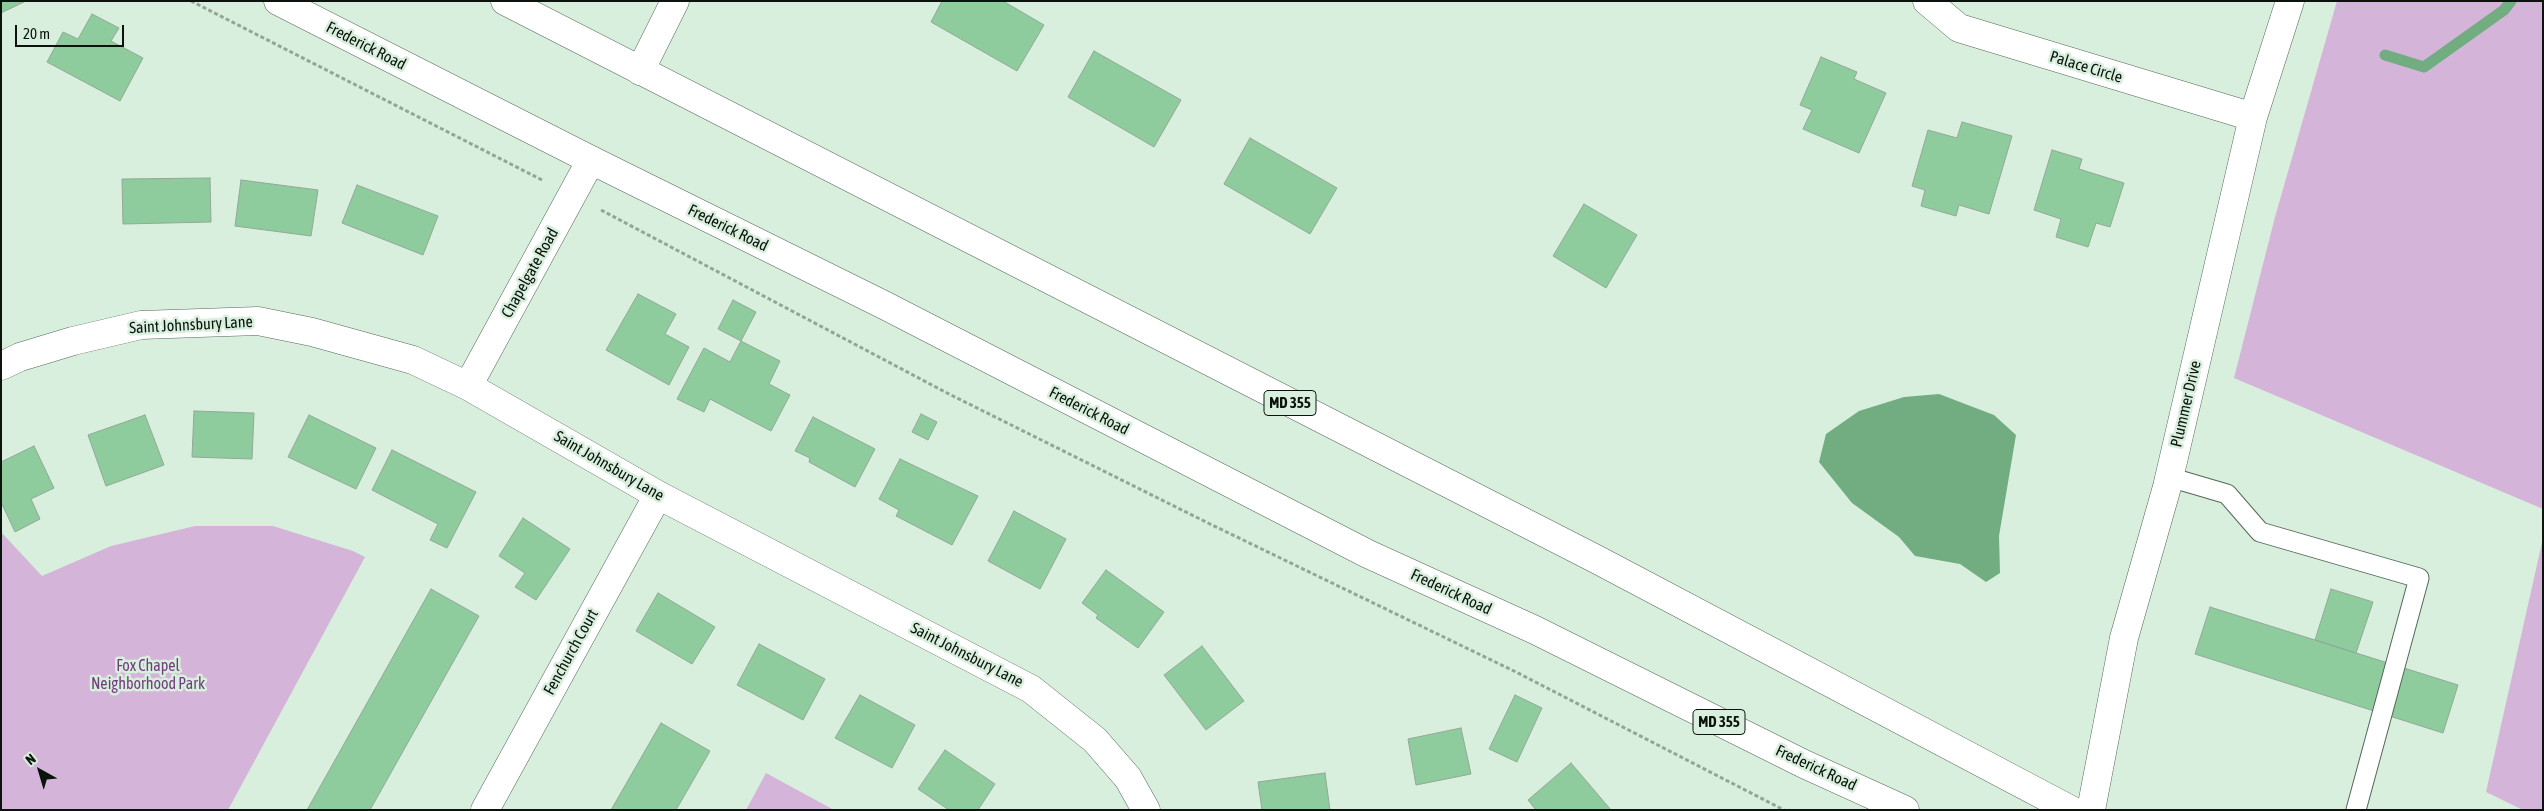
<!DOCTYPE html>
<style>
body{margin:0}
#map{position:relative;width:2544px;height:811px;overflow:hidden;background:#d8efdd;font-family:"Asap Condensed",sans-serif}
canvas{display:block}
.frame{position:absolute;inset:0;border:2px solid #0c130d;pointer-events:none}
.north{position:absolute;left:15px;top:746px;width:50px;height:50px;-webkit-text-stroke:4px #d8efdd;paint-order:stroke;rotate:321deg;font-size:14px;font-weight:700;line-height:20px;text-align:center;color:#0c130d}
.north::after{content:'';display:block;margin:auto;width:18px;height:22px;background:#0c130d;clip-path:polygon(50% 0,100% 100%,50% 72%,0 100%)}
.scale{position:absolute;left:15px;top:25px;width:109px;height:22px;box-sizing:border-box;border:2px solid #0c130d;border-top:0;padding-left:6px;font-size:15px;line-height:18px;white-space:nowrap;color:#0c130d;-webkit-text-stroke:4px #d8efdd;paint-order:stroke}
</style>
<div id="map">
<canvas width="2544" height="811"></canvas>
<div class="frame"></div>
<div class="north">N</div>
<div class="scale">20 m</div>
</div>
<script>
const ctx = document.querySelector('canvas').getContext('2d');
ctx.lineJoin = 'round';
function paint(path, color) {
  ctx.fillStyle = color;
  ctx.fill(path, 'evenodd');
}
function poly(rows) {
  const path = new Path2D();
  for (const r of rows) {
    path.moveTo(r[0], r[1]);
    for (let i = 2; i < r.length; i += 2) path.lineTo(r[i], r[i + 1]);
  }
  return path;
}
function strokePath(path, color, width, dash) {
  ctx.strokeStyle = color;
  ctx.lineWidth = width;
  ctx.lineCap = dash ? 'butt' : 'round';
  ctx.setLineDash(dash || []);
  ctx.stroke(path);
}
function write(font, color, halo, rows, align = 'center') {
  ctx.font = font + ' "Asap Condensed",sans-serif';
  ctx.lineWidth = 5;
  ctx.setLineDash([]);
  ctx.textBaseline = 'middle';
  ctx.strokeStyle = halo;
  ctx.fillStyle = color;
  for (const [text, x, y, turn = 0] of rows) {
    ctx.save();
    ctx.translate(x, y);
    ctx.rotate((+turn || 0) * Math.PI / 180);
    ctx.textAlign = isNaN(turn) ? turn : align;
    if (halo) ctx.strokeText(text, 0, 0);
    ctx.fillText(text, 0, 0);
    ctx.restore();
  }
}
const green = poly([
 [2337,1,2543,1,2543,509,2234,378,2275,217],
 [195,526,273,526,353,551,365,557,228,810,1,810,1,532,42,576,111,546],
 [2543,538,2543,810,2523,810,2486,792],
 [766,773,834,810,746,810]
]);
const water = poly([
 [1939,394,1994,415,2016,435,1999,536,2000,573,1986,582,1960,564,1915,556,1899,537,1852,503,1819,462,1826,434,1859,411,1904,397]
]);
const stream = poly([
 [2385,55,2424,67,2504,10,2511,1]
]);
const building = poly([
 [1,1,23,1,24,2,1,13,1,1],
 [942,1,1003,1,1044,25,1017,71,931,22,942,1],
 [92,14,119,28,111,41,143,58,120,101,47,62,63,32,78,39,92,14],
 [1094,51,1181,100,1154,147,1068,97,1094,51],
 [1821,57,1857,72,1854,79,1886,93,1859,153,1803,129,1812,110,1800,105,1821,57],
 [1962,122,2012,136,1989,214,1959,205,1956,216,1921,206,1925,190,1912,186,1928,130,1957,138,1962,122],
 [1250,138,1337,188,1310,234,1224,184,1250,138],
 [2052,150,2082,159,2079,169,2124,183,2110,227,2096,223,2088,247,2056,237,2061,219,2034,210,2052,150],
 [210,178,211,222,123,224,122,179,210,178],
 [241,180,318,190,311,236,235,226,241,180],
 [357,185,438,216,423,255,342,223,357,185],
 [1584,204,1637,235,1606,288,1553,256,1584,204],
 [638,294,676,314,665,334,689,347,669,385,606,350,638,294],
 [733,300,756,312,741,341,718,329,733,300],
 [741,341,780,361,769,384,790,395,771,431,710,399,704,412,677,399,704,348,730,362,741,341],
 [194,411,254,413,252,459,192,457,194,411],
 [921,414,937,422,928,440,912,432,921,414],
 [145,415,164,465,106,486,88,435,145,415],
 [309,415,376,448,356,489,288,457,309,415],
 [813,417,875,449,855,487,809,462,810,458,795,451,813,417],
 [34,446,54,488,31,499,40,519,15,532,1,502,1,462,34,446],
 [392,450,476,492,447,548,430,540,438,524,372,490,392,450],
 [900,459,978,496,952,545,896,516,899,510,879,499,900,459],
 [1014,511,1066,539,1040,589,988,561,1014,511],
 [523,518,570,549,536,600,515,587,525,573,499,556,523,518],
 [1106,570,1164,612,1138,648,1096,618,1098,615,1082,603,1106,570],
 [431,589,479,616,370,810,307,810,431,589],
 [2331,589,2373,602,2356,653,2315,640,2331,589],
 [658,593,715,627,692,664,636,631,658,593],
 [2210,607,2458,685,2443,733,2195,654,2210,607],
 [759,644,825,679,803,720,737,685,759,644],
 [1202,646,1244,701,1206,730,1164,675,1202,646],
 [860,695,915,725,892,768,835,738,860,695],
 [1515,695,1542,708,1517,762,1489,749,1515,695],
 [661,723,710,751,676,810,611,810,661,723],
 [1461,728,1471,774,1416,785,1408,739,1461,728],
 [945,750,995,784,978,810,949,810,918,789,945,750],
 [1571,763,1611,810,1536,810,1528,800,1571,763],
 [1325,773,1330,810,1262,810,1258,782,1325,773]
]);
const path = poly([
 [191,1,544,181],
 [601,210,947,393,1208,523,1516,672,1784,810]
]);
const service = poly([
 [2169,477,2227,494,2260,532,2419,578,2356,810]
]);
const minor = poly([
 [1927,1,1959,28,2253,117],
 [640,71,675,1],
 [1,366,20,357,73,341,141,325,258,321,312,332,413,360,468,386,658,495,1031,689,1095,740,1128,778,1146,810],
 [468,386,591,160],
 [485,810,658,495],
 [2091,810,2124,638,2167,487,2253,117,2290,1]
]);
const primary = poly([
 [278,1,591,160,884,305,1368,554,1535,630,1804,764,1905,810],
 [505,1,1596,559,2071,810]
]);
const shields = [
 [1290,403,52],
 [1719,722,52]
];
const shieldNames = [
 ["MD 355",1290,403],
 ["MD 355",1719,722]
];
const streetNames = [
 ["Frederick Road",366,46,27],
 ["Palace Circle",2086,67,17],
 ["Frederick Road",728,228,26],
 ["Chapelgate Road",530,273,-61],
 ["Saint Johnsbury Lane",191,325,-3],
 ["Plummer Drive",2186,404,-77],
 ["Frederick Road",1089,411,27],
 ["Saint Johnsbury Lane",609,466,30],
 ["Frederick Road",1451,592,25],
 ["Fenchurch Court",571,652,-61],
 ["Saint Johnsbury Lane",967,655,27],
 ["Frederick Road",1816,768,25]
];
const parkNames = [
 ["Fox Chapel",148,666],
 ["Neighborhood Park",148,684]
];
paint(green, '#d4b5d9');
paint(water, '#71ad80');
strokePath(stream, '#71ad80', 11);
paint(building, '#8ecb9d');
strokePath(building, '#93a897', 1);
strokePath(service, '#556859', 21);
strokePath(minor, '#556859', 29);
strokePath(primary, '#556859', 29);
strokePath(path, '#93a597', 3, [4, 2.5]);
strokePath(service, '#fff', 19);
strokePath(minor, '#fff', 28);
strokePath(primary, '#fff', 28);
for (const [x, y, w] of shields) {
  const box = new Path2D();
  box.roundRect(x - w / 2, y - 12.5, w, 25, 4);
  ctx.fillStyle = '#d8efdd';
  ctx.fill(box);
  strokePath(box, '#0c130d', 1);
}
write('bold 15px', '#0c130d', null, shieldNames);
write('16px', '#0c130d', '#d8efdd', streetNames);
write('16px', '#743c7e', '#d8efdd', parkNames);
</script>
